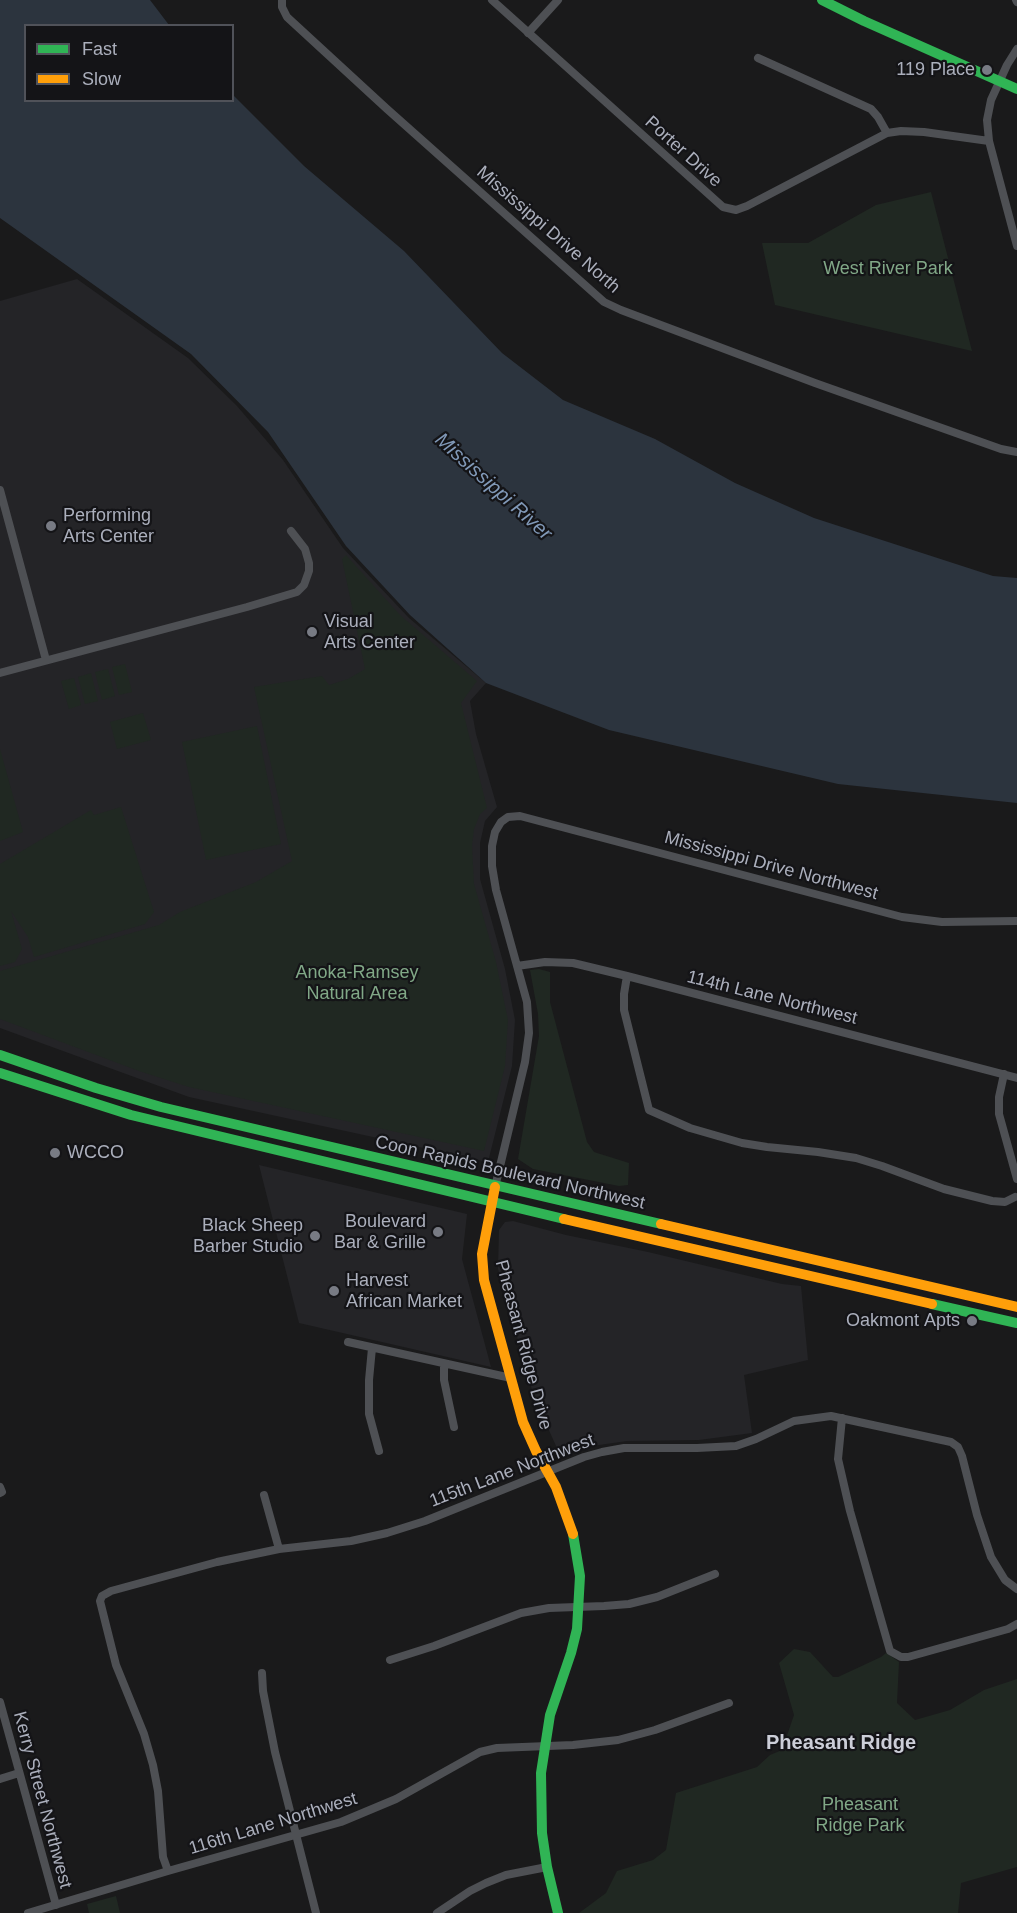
<!DOCTYPE html>
<style>
body{margin:0}
#map{position:relative;width:1017px;height:1913px;overflow:hidden;background:#1a1a1b;font-family:Arial,sans-serif}
canvas{display:block}
.legend{position:absolute;left:24px;top:24px;width:210px;height:78px;box-sizing:border-box;background:#141417;border:2px solid #505259;margin:0;padding:8px 10px;list-style:none;font-size:18px;color:#abafbc}
.legend li{display:flex;align-items:center;gap:12px;height:30px}
.legend b{width:30px;border:2px solid #505259}
</style>
<div id="map">
<canvas width="1017" height="1913"></canvas>
<ul class="legend">
<li><b style="height:8px;background:#30b455"></b>Fast</li>
<li><b style="height:8px;background:#ff9f0a"></b>Slow</li>
</ul>
</div>
<script>
const ctx = document.querySelector('canvas').getContext('2d');
ctx.lineJoin = 'round';
function paint(path, color) {
  ctx.fillStyle = color;
  ctx.fill(path, 'evenodd');
}
function poly(rows) {
  const path = new Path2D();
  for (const r of rows) {
    path.moveTo(r[0], r[1]);
    for (let i = 2; i < r.length; i += 2) path.lineTo(r[i], r[i + 1]);
  }
  return path;
}
function strokePath(path, color, width, dash) {
  ctx.strokeStyle = color;
  ctx.lineWidth = width;
  ctx.lineCap = dash ? 'butt' : 'round';
  ctx.setLineDash(dash || []);
  ctx.stroke(path);
}
function write(font, color, halo, rows, align = 'center') {
  ctx.font = font + ' Arial,sans-serif';
  ctx.lineWidth = 4.5;
  ctx.setLineDash([]);
  ctx.textBaseline = 'middle';
  ctx.strokeStyle = halo;
  ctx.fillStyle = color;
  for (const [text, x, y, turn = 0] of rows) {
    ctx.save();
    ctx.translate(x, y);
    ctx.rotate((+turn || 0) * Math.PI / 180);
    ctx.textAlign = isNaN(turn) ? turn : align;
    if (halo) ctx.strokeText(text, 0, 0);
    ctx.fillText(text, 0, 0);
    ctx.restore();
  }
}
const built = poly([
 [77,279,188,358,237,406,283,460,343,548,409,618,486,683,470,701,476,734,497,807,485,821,480,843,480,879,505,969,515,1020,512,1066,488,1162,189,1097,0,1028,0,301],
 [259,1165,467,1214,462,1259,491,1367,299,1323],
 [513,1221,566,1235,648,1252,782,1284,801,1286,808,1360,744,1375,752,1433,699,1440,627,1441,585,1447,561,1457,534,1397,498,1269,499,1230,505,1222]
]);
const green = poly([
 [931,192,972,351,775,305,762,243,808,243,876,205],
 [346,555,400,615,477,681,461,703,487,808,480,814,474,829,472,846,474,884,496,962,508,1020,505,1066,484,1151,189,1087,139,1071,0,1019,0,971,159,925,180,912,256,882,292,861,254,687,322,676,329,685,348,679,365,669,342,559],
 [125,664,132,692,119,695,112,667],
 [108,669,115,696,102,700,95,672],
 [91,673,98,701,85,704,78,677],
 [74,678,81,705,69,709,61,681],
 [143,713,151,740,117,749,110,722],
 [257,726,281,844,206,860,182,742],
 [0,749,23,832,0,841],
 [121,807,154,912,145,924,34,957,28,937,11,911,22,949,15,962,0,966,0,864,91,810,94,815],
 [539,969,550,972,550,1002,587,1142,594,1152,629,1163,628,1185,619,1186,533,1169,518,1159,539,1036,538,1014,530,970],
 [794,1649,810,1652,833,1677,838,1677,881,1657,886,1653,888,1654,899,1662,897,1703,915,1720,950,1710,984,1690,1017,1679,1017,1867,961,1883,958,1913,579,1913,606,1893,617,1871,653,1860,666,1850,676,1793,757,1767,770,1755,782,1750,794,1715,779,1663],
 [116,1896,120,1913,89,1913,87,1904]
]);
const water = poly([
 [0,0,150,0,169,25,26,26,26,100,232,100,233,95,304,166,404,251,502,353,563,400,655,439,735,483,814,518,993,576,1017,578,1017,803,838,784,609,730,486,683,410,615,346,546,268,432,191,354,0,218]
]);
const street = poly([
 [282,0,282,7,287,17,387,109,604,302,621,310,815,383,1001,449,1017,452],
 [492,0,723,207,736,210,747,206,887,133,901,131,924,132,989,141],
 [1016,0,1017,2],
 [528,33,558,0],
 [1017,49,1007,65,991,100,987,120,989,141,1017,246],
 [758,58,871,109,878,117,887,133],
 [0,490,46,660],
 [0,673,247,607,297,592,304,585,309,571,309,563,305,549,291,531],
 [517,966,545,962,573,963,627,976,1017,1078],
 [627,976,624,994,624,1010,649,1110,690,1128,742,1143,767,1147,818,1152,856,1158,882,1166,944,1189,992,1201,1005,1202,1015,1197],
 [1004,1074,999,1097,999,1114,1017,1179],
 [495,1187,525,1062,529,1033,527,1002,496,890,492,866,492,846,495,832,501,822,508,817,520,816,902,917,942,922,1017,921],
 [348,1342,511,1378],
 [372,1348,369,1380,369,1414,379,1451],
 [444,1364,444,1380,454,1427],
 [842,1418,838,1459,850,1511,890,1651,901,1657,908,1657,1008,1629,1017,1624],
 [0,1487,2,1492,0,1493],
 [264,1495,279,1549],
 [390,1660,434,1646,521,1613,549,1608,604,1606,629,1604,657,1597,715,1574],
 [262,1673,263,1691,275,1752,316,1913],
 [0,1702,56,1905],
 [0,1779,19,1773],
 [168,1871,163,1857,158,1791,153,1765,144,1734,116,1665,100,1601,102,1596,111,1591,217,1562,279,1549,351,1541,387,1533,425,1521,584,1457,602,1452,624,1448,697,1448,736,1446,756,1439,794,1421,831,1416,951,1442,958,1447,962,1456,977,1515,991,1557,1005,1580,1017,1589],
 [28,1913,168,1871,341,1822,396,1799,480,1752,497,1748,573,1745,618,1740,655,1730,729,1703],
 [437,1913,470,1891,486,1883,506,1875,547,1867]
]);
const fast = poly([
 [822,0,864,21,1017,89],
 [0,1055,96,1088,161,1107,661,1224],
 [0,1073,131,1115,564,1219],
 [932,1304,1017,1323],
 [558,1913,547,1867,542,1833,541,1773,550,1715,571,1653,577,1629,580,1576,573,1534]
]);
const slow = poly([
 [495,1187,482,1254,484,1280,523,1422,536,1451,556,1487,573,1534],
 [564,1219,932,1304],
 [661,1224,1017,1307]
]);
const markers = [
 [987,70,6,"#787b84"],
 [51,526,6,"#787b84"],
 [312,632,6,"#787b84"],
 [55,1153,6,"#787b84"],
 [438,1232,6,"#787b84"],
 [315,1236,6,"#787b84"],
 [334,1291,6,"#787b84"],
 [972,1321,6,"#787b84"]
];
const poiNames = [
 ["119 Place",975,70],
 ["Performing",63,516,"left"],
 ["Arts Center",63,537,"left"],
 ["Visual",324,622,"left"],
 ["Arts Center",324,643,"left"],
 ["WCCO",67,1153,"left"],
 ["Boulevard",426,1222],
 ["Bar & Grille",426,1243],
 ["Black Sheep",303,1226],
 ["Barber Studio",303,1247],
 ["Harvest",346,1281,"left"],
 ["African Market",346,1302,"left"],
 ["Oakmont Apts",960,1321]
];
const streetNames = [
 ["Porter Drive",683,152,42],
 ["Mississippi Drive North",548,230,41],
 ["Mississippi Drive Northwest",771,866,15],
 ["114th Lane Northwest",772,998,14],
 ["Coon Rapids Boulevard Northwest",510,1173,13],
 ["Pheasant Ridge Drive",523,1345,75],
 ["115th Lane Northwest",512,1471,-21],
 ["Kerry Street Northwest",42,1800,75],
 ["116th Lane Northwest",273,1824,-17]
];
const parkNames = [
 ["West River Park",888,269],
 ["Anoka-Ramsey",357,973],
 ["Natural Area",357,994],
 ["Pheasant",860,1805],
 ["Ridge Park",860,1826]
];
const waterNames = [
 ["Mississippi River",493,487,42]
];
const neighbourhoodNames = [
 ["Pheasant Ridge",841,1743]
];
paint(built, '#242427');
paint(green, '#202822');
paint(water, '#2c343e');
strokePath(street, '#4e5054', 8);
strokePath(fast, '#30b455', 10);
strokePath(slow, '#ff9f0a', 10);
for (const [x, y, r, color] of markers) {
  const dot = new Path2D();
  dot.arc(x, y, r, 0, 2 * Math.PI);
  ctx.fillStyle = color;
  ctx.fill(dot);
  strokePath(dot, '#141417', 2);
}
write('18px', '#abafbc', '#141417', poiNames, 'right');
write('18px', '#abafbc', '#141417', streetNames);
write('18px', '#81a887', '#141417', parkNames);
write('italic 20px', '#8199b8', '#141417', waterNames);
write('bold 20px', '#ccced8', '#141417', neighbourhoodNames);
</script>
